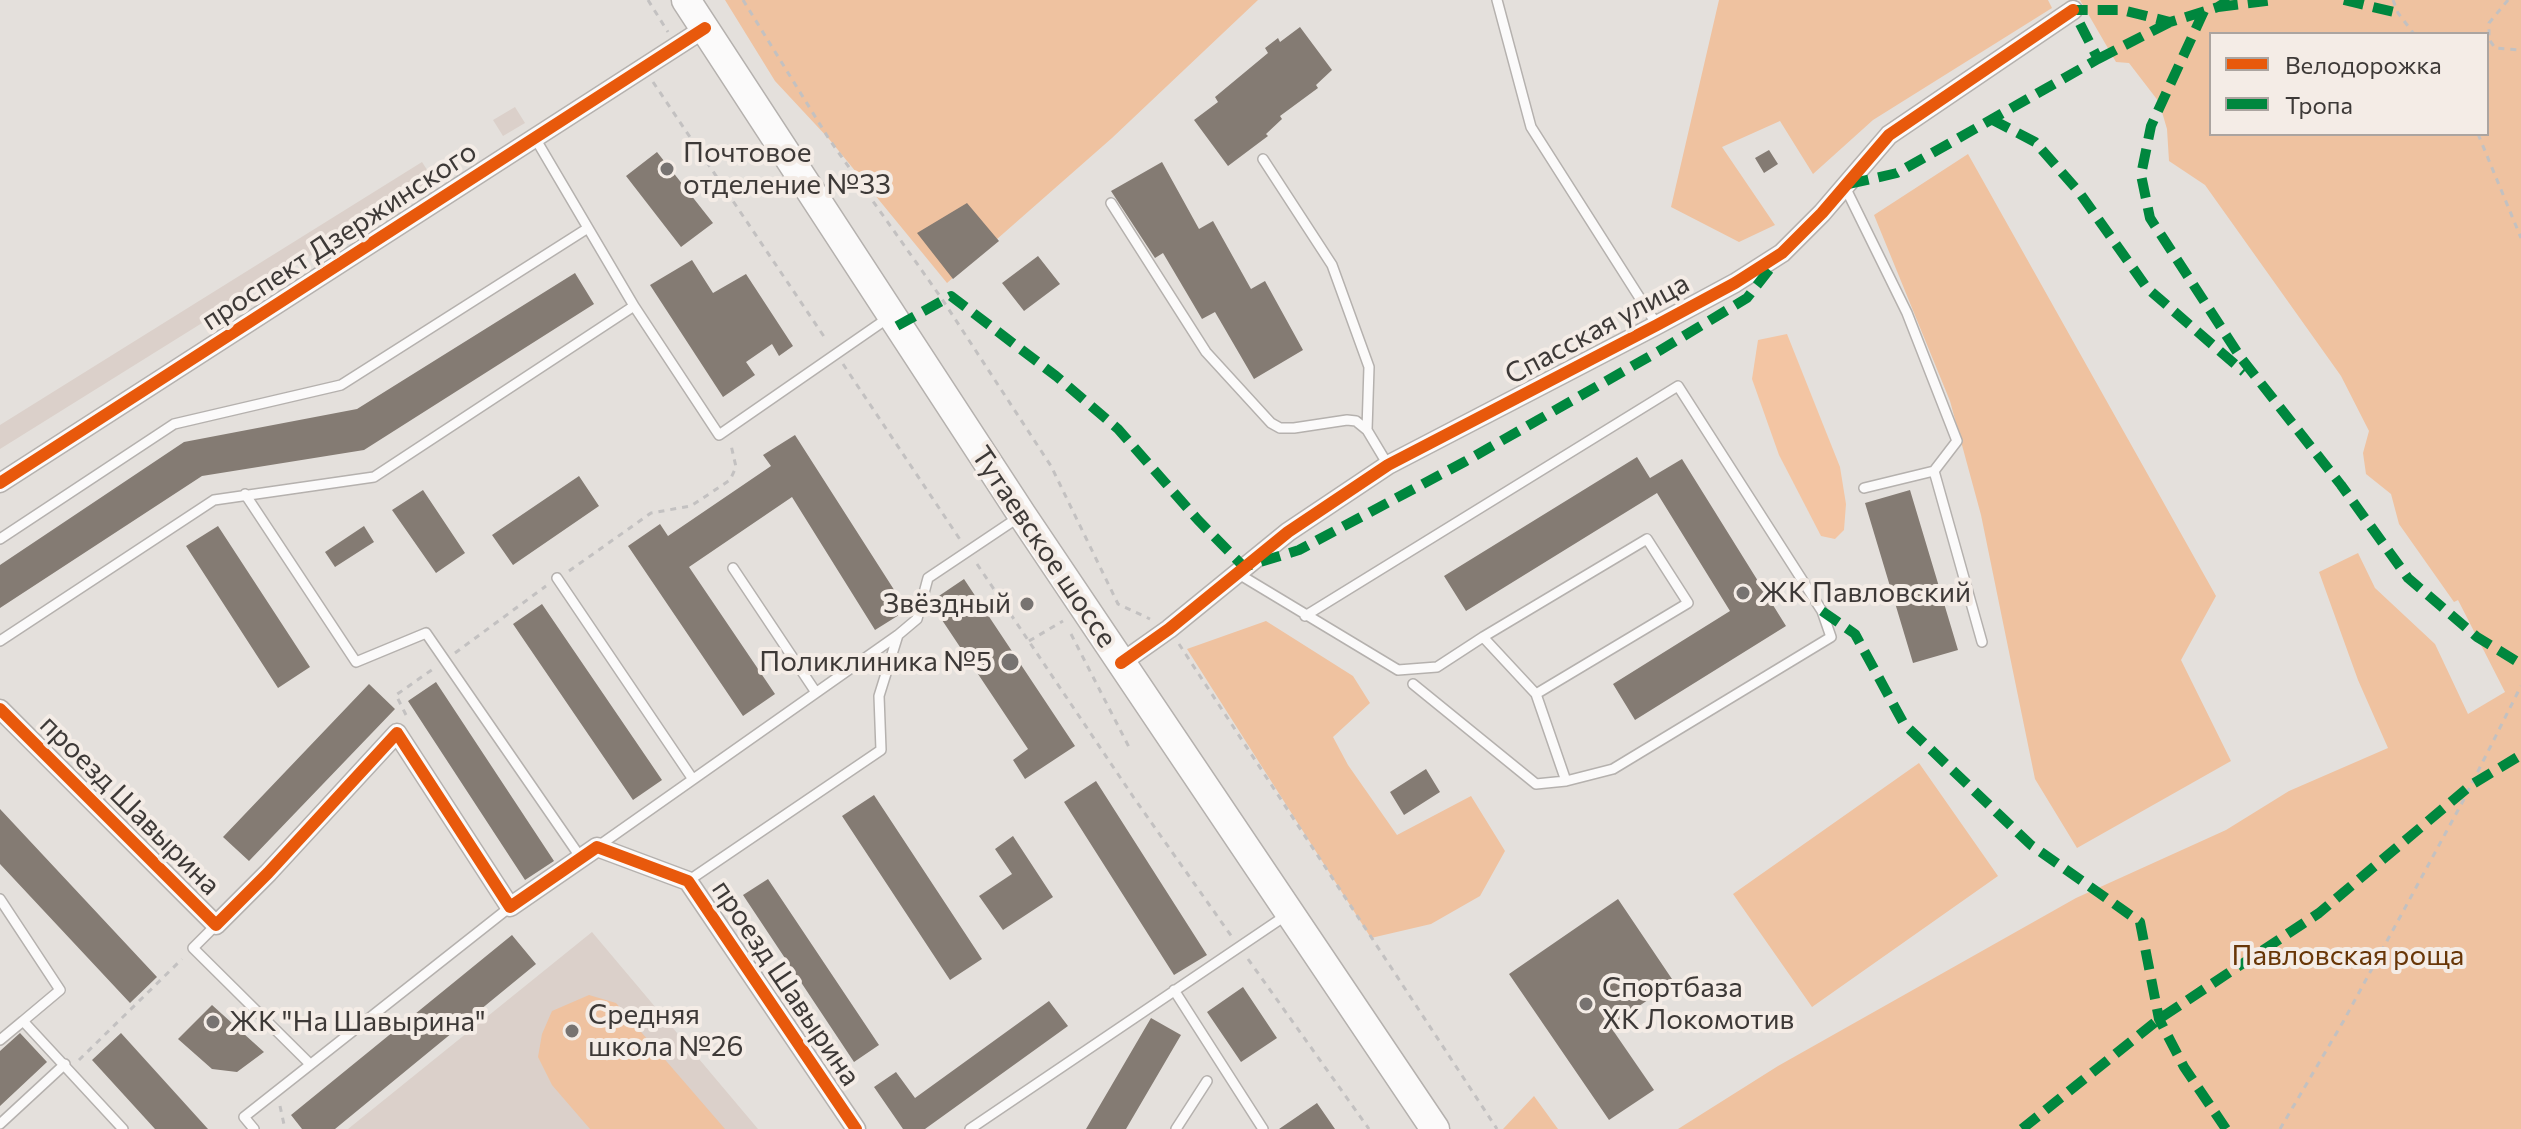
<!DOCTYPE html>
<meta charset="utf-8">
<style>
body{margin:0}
#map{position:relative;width:2521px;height:1129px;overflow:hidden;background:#e4e0dc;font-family:Commissioner,sans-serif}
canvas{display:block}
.legend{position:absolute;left:2209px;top:32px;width:280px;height:104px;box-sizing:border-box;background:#f4ece6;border:2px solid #aba4a0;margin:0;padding:10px 14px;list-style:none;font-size:24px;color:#3d3937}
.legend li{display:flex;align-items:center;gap:16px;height:40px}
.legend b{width:40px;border:2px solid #aba4a0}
</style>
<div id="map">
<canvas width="2521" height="1129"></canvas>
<ul class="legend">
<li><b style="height:10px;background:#e8590c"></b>Велодорожка</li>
<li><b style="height:10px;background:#00873e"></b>Тропа</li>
</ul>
</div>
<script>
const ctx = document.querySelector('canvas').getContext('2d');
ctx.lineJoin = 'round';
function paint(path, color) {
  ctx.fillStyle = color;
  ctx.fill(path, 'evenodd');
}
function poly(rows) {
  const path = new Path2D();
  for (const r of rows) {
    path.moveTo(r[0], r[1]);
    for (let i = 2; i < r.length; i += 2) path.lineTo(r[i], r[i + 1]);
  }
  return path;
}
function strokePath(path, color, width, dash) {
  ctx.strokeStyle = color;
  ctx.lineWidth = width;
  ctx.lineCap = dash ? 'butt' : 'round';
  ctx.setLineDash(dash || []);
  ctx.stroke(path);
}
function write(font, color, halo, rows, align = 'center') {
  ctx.font = font + ' Commissioner,sans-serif';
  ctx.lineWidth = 8;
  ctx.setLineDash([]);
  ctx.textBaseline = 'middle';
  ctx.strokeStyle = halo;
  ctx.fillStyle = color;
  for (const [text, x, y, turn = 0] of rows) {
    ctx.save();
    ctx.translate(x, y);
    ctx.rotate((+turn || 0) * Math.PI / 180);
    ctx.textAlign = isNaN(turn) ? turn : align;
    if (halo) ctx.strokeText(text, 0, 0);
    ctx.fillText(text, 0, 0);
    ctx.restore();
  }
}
const built = poly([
 [515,107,525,123,503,136,493,120],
 [422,162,433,179,0,449,0,425],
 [592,932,758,1129,348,1129]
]);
const green = poly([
 [725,0,1258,0,1112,138,947,283,829,139,775,81],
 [1719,0,2048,0,2052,8,1873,120,1813,174,1780,121,1722,147,1775,225,1739,242,1671,207],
 [2080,0,2521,0,2521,1129,1678,1129,1778,1066,2076,898,2226,830,2289,791,2388,748,2358,680,2319,572,2358,553,2375,588,2435,644,2468,714,2505,692,2458,600,2454,602,2399,524,2391,494,2366,474,2363,453,2369,431,2341,376,2205,185,2169,161,2167,129,2159,102,2129,63,2116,62],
 [2211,34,2487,34,2487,134,2211,134],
 [1968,154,2216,596,2181,660,2231,761,2077,848,2035,779,1981,515,1950,401,1874,215],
 [1266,621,1353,676,1370,703,1333,737,1348,765,1397,835,1471,796,1505,851,1480,896,1431,924,1371,938,1187,649],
 [1919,763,1998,876,1812,1007,1733,894],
 [589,995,616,1003,725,1129,590,1129,552,1085,538,1057,542,1034,552,1011],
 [1534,1096,1558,1129,1503,1129]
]);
const water = poly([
 [1787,334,1840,467,1846,504,1844,530,1835,539,1821,536,1779,455,1752,379,1758,340]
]);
const building = poly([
 [1300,27,1332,70,1316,85,1318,88,1280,116,1282,119,1266,134,1268,136,1228,166,1194,120,1218,102,1215,97,1268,53,1265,48,1278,38,1280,42],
 [1769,150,1778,164,1764,173,1755,158],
 [657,152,713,223,681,247,626,176],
 [1162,162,1199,229,1213,221,1251,289,1265,281,1303,350,1254,379,1215,312,1202,319,1163,253,1155,258,1111,191],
 [967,203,999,241,953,279,917,233],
 [1038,256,1060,284,1024,311,1002,283],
 [692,260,713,293,746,274,793,346,779,356,772,344,746,362,755,375,723,397,650,285],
 [575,273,594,304,364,450,202,476,0,608,0,565,184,442,357,409],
 [795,435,907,610,875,630,792,497,689,567,775,694,743,716,628,546,660,524,668,536,771,466,763,455],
 [1637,457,1650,478,1682,459,1786,626,1635,720,1613,684,1730,611,1657,493,1466,611,1444,576],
 [579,476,599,506,513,565,492,535],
 [423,490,465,553,436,573,392,510],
 [1910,490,1958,650,1913,663,1865,503],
 [218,526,310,667,278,688,186,546],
 [364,526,374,542,335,567,325,552],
 [964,579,1075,746,1025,779,1013,760,1028,749,930,602],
 [542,604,662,780,633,800,513,624],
 [436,682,554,861,525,880,408,701],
 [369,684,395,709,249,861,223,837],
 [1426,769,1440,792,1404,815,1390,792],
 [1096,781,1207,955,1174,975,1064,802],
 [874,795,982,959,950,980,842,816],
 [0,809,157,977,130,1003,0,864],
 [1013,836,1053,897,1003,930,979,896,1012,874,995,849],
 [768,879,879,1045,854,1062,743,895],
 [1618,899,1674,982,1610,1026,1654,1090,1609,1120,1509,974],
 [512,935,536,964,335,1129,302,1129,291,1115],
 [1243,987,1277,1038,1241,1062,1207,1012],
 [1049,1001,1068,1026,925,1129,903,1129,874,1087,896,1072,915,1098],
 [212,1005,264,1052,237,1072,212,1069,178,1039],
 [1151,1018,1181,1035,1126,1129,1086,1129],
 [20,1033,47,1062,0,1106,0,1051],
 [121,1033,208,1129,155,1129,92,1060],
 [1317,1103,1335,1129,1279,1129]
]);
const path = poly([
 [648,0,668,32],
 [743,0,829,139,942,299,1051,466,1118,604,1150,619],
 [2393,0,2398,13,2414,34],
 [2508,0,2489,23,2489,39,2495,48,2521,50],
 [653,82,827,341],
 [2478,134,2521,238],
 [843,364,961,541],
 [977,564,1134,798,1232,937],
 [569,571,651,513,691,506,730,480,736,467,731,445],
 [1071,634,1131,751],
 [1029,641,1063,621],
 [1179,644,1497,1129],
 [455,653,546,586],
 [406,715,396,695,433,669],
 [1248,959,1369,1129],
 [79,1060,182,959],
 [280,1106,285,1129],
 [2280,1129,2343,1022,2463,801,2521,686]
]);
const lane = poly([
 [1497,0,1531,127,1657,325],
 [1263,159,1332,265,1369,367,1367,430],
 [1844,185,1907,313,1957,441,1934,471,1982,642],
 [1111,203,1206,352,1271,423,1280,428,1294,428,1347,420,1356,421,1367,430,1388,465],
 [634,306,719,435,888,318],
 [1864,488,1934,471],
 [245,494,356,662,426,633,581,858],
 [0,539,174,424,341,385,588,228],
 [733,568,815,691],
 [1237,573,1398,670,1437,667,1483,637,1647,539,1688,603,1536,694,1483,637],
 [557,578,692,778],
 [1305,616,1678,386,1822,611,1831,637,1613,769,1566,781,1536,784,1413,684],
 [0,641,214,500,374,477,634,306,535,138],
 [1536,694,1566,781],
 [597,847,898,635,917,619,928,578,1019,517],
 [688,881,881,750,879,696,898,635],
 [0,899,60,990,23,1021,123,1129],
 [216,925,193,948,310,1064],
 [1174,990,1263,1129],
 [0,1040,23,1021],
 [0,1124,65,1064],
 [254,1129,244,1117,510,907],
 [970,1129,1288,914],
 [1176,1129,1207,1081]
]);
const street = poly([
 [0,483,705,28],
 [1121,663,1169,629,1288,532,1388,465,1657,325,1735,283,1782,253,1822,213,1889,135,2073,10],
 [0,709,216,925,268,873,397,733,510,907,597,847,688,881,856,1129]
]);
const primary = poly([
 [686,0,1022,515,1435,1129]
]);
const quiet = poly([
 [2344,0,2398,13],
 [2218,7,2275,0],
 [2204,11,2151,126,2141,175,2150,218,2241,358,2341,485,2408,578,2477,637,2521,664],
 [2098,59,2170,22],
 [1991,119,2035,142,2079,192,2147,288,2244,372],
 [1849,184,1897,173,2098,59,2073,10,2122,10,2170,22,2218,7,2229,0],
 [897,326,951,296,1056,376,1118,429,1198,520,1244,567,1299,550,1466,461,1659,351,1747,298,1772,266],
 [1822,611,1855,634,1904,724,2031,845,2140,922,2159,1019,2184,1067,2226,1129],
 [2022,1129,2159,1019,2319,913,2471,785,2521,755]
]);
const cycleway = poly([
 [0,483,705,28],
 [1121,663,1169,629,1288,532,1388,465,1657,325,1735,283,1782,253,1822,213,1889,135,2073,10],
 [0,709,216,925,268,873,397,733,510,907,597,847,688,881,856,1129]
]);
const markers = [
 [667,169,8,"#777371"],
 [1743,593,8,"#777371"],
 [1027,604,8,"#777371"],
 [1010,662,10,"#777371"],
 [1586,1004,8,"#777371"],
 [213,1022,8,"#777371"],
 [572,1031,8,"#777371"]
];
const poiNames = [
 ["Почтовое",683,153],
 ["отделение №33",683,185],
 ["ЖК Павловский",1759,593],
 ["Звёздный",1011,604,"right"],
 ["Поликлиника №5",992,662,"right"],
 ["Спортбаза",1602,988],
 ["ХК Локомотив",1602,1020],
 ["Средняя",588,1015],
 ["школа №26",588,1047],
 ["ЖК \"На Шавырина\"",229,1022]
];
const streetNames = [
 ["проспект Дзержинского",339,236,-33],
 ["Спасская улица",1597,329,-28],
 ["Тутаевское шоссе",1044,547,56],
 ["проезд Шавырина",130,805,45],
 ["проезд Шавырина",786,983,56]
];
const parkNames = [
 ["Павловская роща",2348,956]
];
paint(built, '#dbd0ca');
paint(green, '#efc2a0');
paint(water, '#f3c5a3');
paint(building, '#847b73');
strokePath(lane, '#b5b1ae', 12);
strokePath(street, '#b5b1ae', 21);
strokePath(primary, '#b5b1ae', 31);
strokePath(path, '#c3c1c1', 3, [6, 6]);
strokePath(lane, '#fbfafa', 9);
strokePath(street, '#fbfafa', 18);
strokePath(primary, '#fbfafa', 28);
strokePath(quiet, '#00873e', 10, [20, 10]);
strokePath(cycleway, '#e8590c', 12);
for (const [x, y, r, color] of markers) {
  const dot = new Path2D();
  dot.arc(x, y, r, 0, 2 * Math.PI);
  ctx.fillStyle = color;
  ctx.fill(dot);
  strokePath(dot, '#f4ece6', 3);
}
write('28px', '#3d3937', '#f4ece6', poiNames, 'left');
write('28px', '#3d3937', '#f4ece6', streetNames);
write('28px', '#683607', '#f4ece6', parkNames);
</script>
